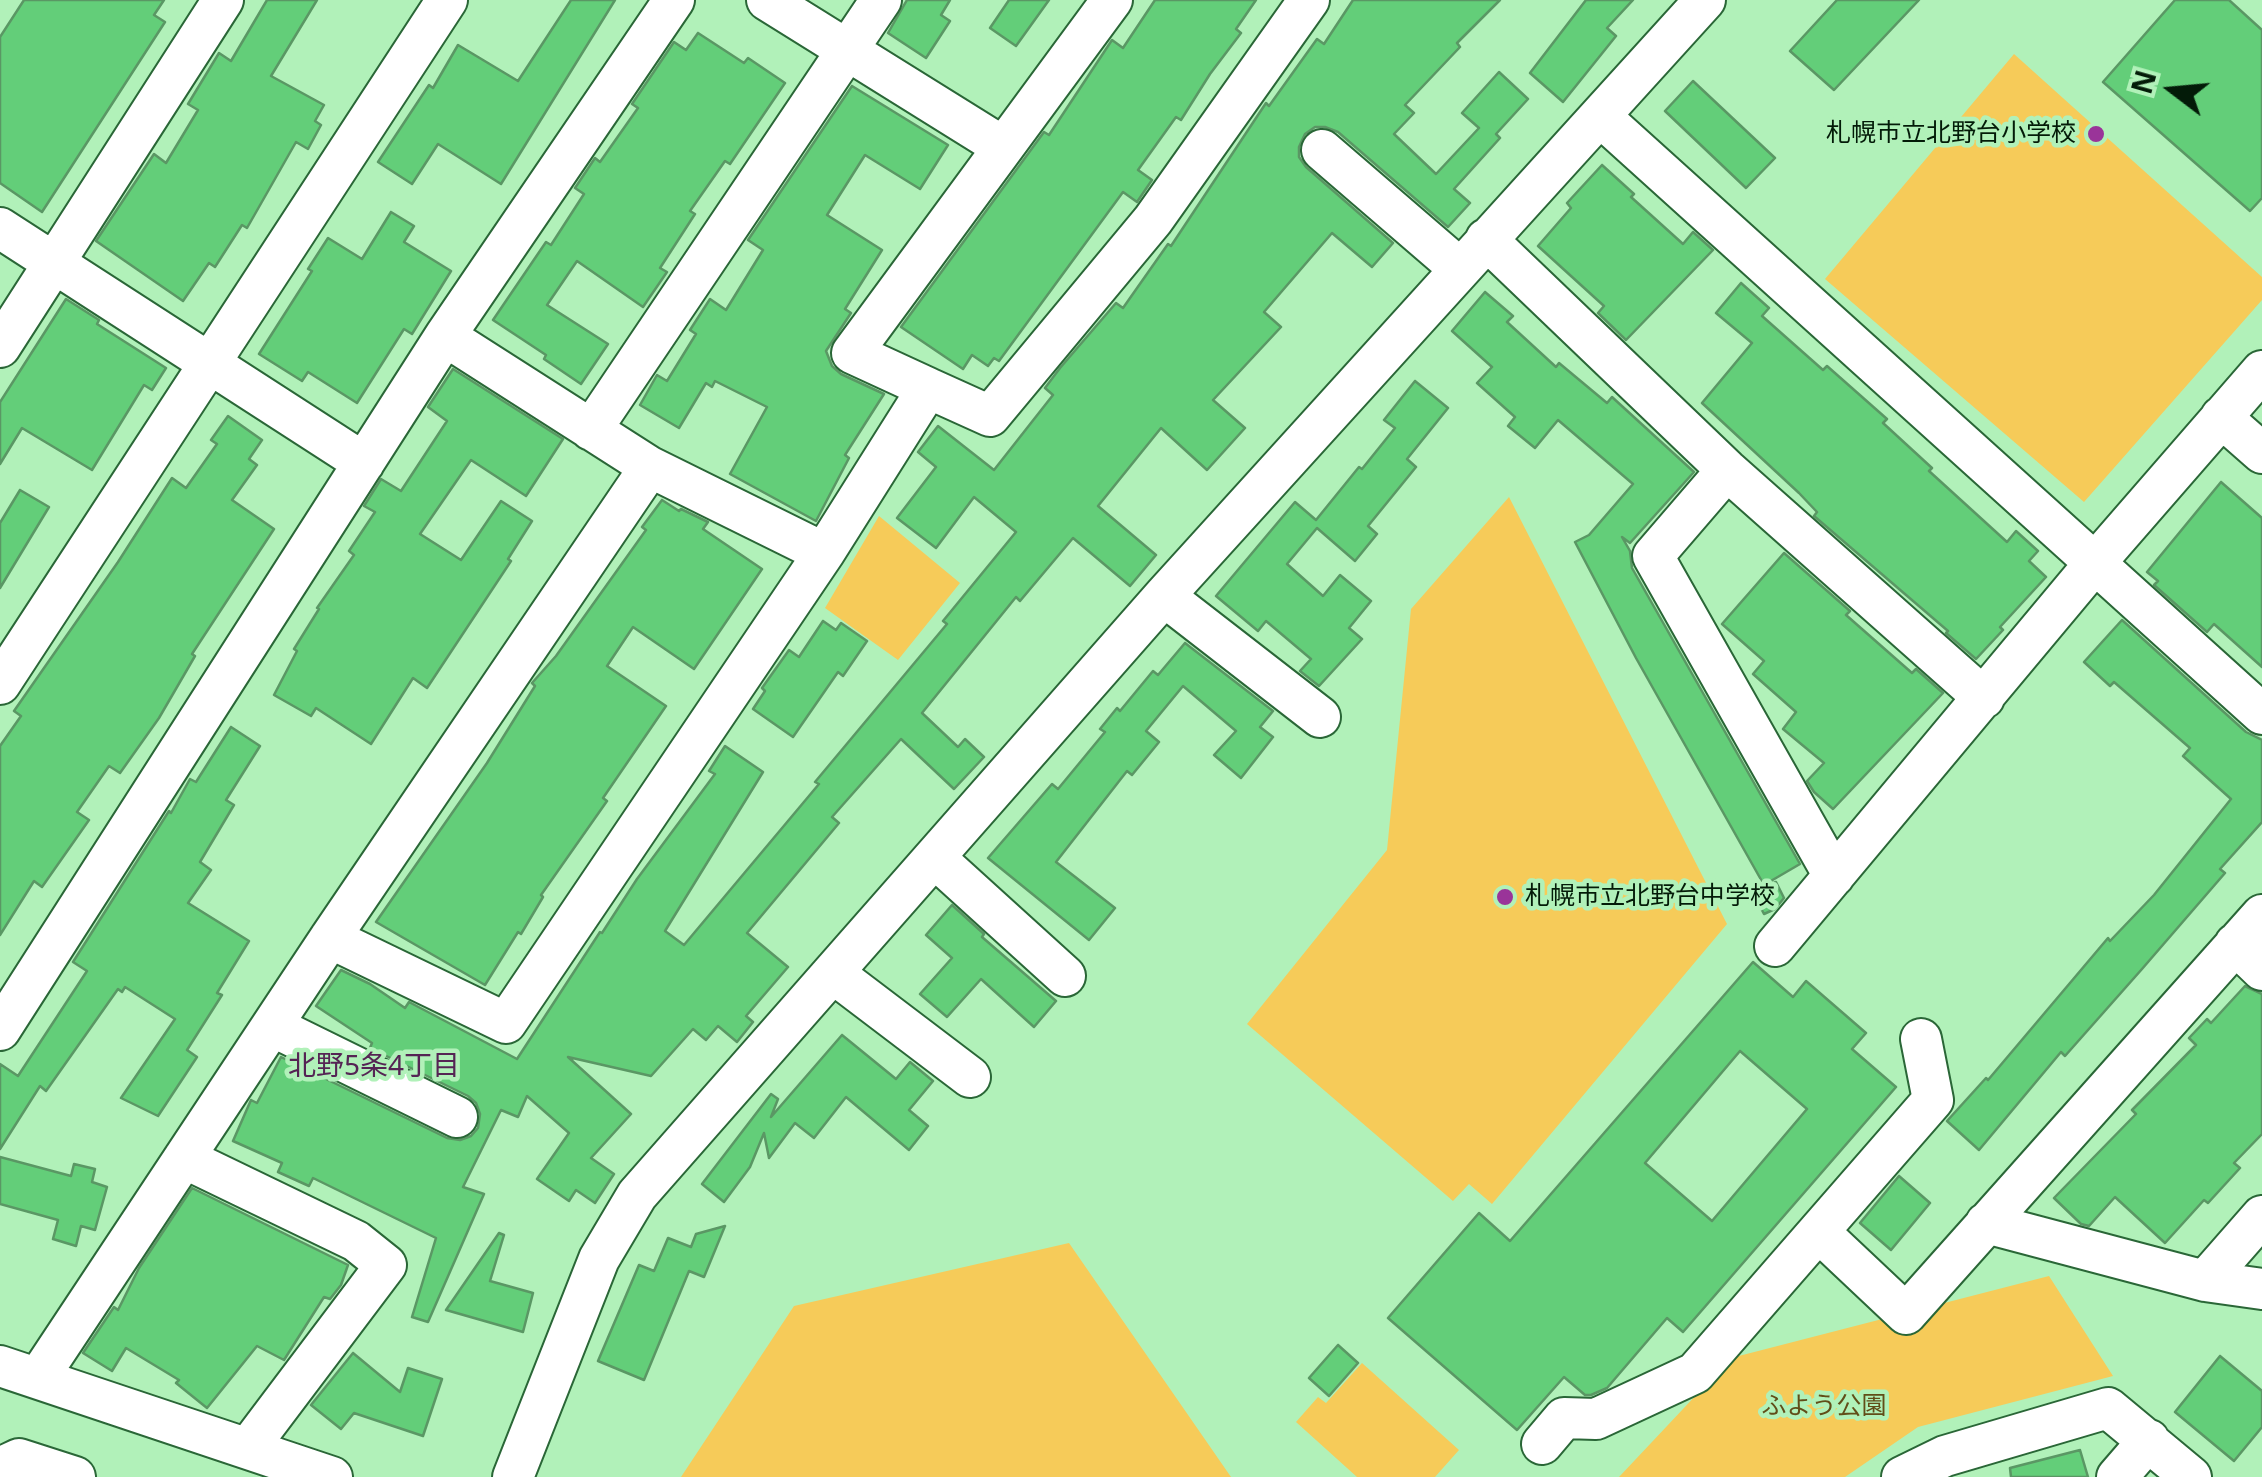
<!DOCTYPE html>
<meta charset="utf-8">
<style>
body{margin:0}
#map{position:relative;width:2262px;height:1477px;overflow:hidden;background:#b1f1b9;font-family:"Noto Sans",sans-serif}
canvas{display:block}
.north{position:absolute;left:2122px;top:40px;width:100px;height:100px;-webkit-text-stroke:8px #b1f1b9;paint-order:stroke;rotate:286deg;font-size:28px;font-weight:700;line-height:40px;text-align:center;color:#031b08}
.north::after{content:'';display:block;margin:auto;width:35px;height:45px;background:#031b08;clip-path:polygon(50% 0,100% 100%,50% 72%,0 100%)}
</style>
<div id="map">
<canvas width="2262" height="1477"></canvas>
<div class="north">N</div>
</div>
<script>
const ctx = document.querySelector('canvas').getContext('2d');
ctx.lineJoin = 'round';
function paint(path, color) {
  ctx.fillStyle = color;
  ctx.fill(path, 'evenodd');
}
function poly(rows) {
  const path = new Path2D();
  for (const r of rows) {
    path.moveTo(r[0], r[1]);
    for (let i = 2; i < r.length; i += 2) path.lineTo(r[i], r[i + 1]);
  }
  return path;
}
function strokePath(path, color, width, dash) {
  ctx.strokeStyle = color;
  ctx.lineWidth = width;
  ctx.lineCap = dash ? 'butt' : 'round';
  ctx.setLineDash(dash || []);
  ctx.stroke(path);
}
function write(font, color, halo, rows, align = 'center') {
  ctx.font = font + ' "Noto Sans","Noto Sans JP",sans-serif';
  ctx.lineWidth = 9;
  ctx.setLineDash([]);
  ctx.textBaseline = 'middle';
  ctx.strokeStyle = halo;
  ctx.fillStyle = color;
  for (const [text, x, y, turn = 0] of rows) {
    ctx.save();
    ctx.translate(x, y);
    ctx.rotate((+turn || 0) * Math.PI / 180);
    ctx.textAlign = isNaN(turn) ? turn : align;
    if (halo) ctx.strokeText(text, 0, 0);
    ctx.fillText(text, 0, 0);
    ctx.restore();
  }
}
const green = poly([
 [2014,54,2262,277,2262,300,2084,502,1825,279],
 [1509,497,1727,924,1492,1204,1469,1184,1453,1201,1247,1024,1387,850,1411,609],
 [879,516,960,583,898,660,825,608],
 [1069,1243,1231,1477,681,1477,794,1306],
 [2049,1276,2113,1376,1918,1427,1845,1477,1619,1477,1731,1358],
 [1362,1363,1459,1450,1435,1477,1357,1477,1296,1422,1318,1397,1326,1403]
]);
const building = poly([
 [24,0,164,0,154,15,165,22,42,212,0,183,0,37,24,0],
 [267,0,317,0,271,76,324,105,315,121,321,125,308,149,296,142,247,228,242,225,215,267,209,263,183,301,96,241,154,154,166,163,198,110,188,104,219,53,231,61,267,0],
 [571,0,615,0,501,184,438,144,412,184,378,162,429,85,433,88,458,45,518,81,571,0],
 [907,0,950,0,941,15,950,21,926,58,888,33,907,0],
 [1009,0,1049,0,1016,46,990,28,1009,0],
 [1155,0,1256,0,1236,29,1241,33,1210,74,1181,120,1176,117,1138,170,1152,180,1137,202,1123,192,999,361,994,358,988,366,972,355,963,369,901,327,1044,132,1049,135,1112,40,1123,48,1155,0],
 [1353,0,1500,0,1457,43,1460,47,1405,105,1414,113,1394,134,1436,174,1479,128,1462,113,1499,72,1528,99,1496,134,1500,138,1454,189,1470,203,1448,227,1338,132,1325,127,1315,127,1305,134,1299,147,1299,157,1306,167,1393,243,1372,267,1332,233,1264,312,1281,327,1213,400,1245,428,1207,470,1161,428,1098,506,1156,555,1130,586,1073,538,1020,601,1016,597,922,713,958,747,965,739,984,757,954,789,901,739,832,817,839,823,747,933,788,967,746,1016,753,1022,737,1042,718,1026,706,1040,693,1029,651,1076,568,1057,631,1114,591,1158,614,1174,595,1203,576,1190,569,1201,537,1179,569,1133,527,1096,518,1117,501,1110,463,1187,484,1194,428,1322,412,1317,436,1238,313,1178,309,1186,278,1172,282,1163,233,1141,251,1100,257,1103,281,1057,447,1138,460,1140,471,1136,478,1128,480,1114,476,1103,468,1096,370,1048,372,1043,316,1006,341,970,370,984,405,1008,409,1002,517,1059,600,932,602,933,637,879,715,774,709,771,725,746,763,772,665,931,684,945,819,784,815,782,947,624,943,621,1016,532,974,497,936,548,897,518,936,467,918,452,938,426,994,470,1053,395,1045,388,1060,368,1116,303,1123,308,1168,244,1171,246,1266,103,1269,106,1317,39,1324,44,1353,0],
 [1586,0,1633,0,1607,28,1616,36,1563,102,1530,73,1586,0],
 [1837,0,1919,0,1834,90,1790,51,1837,0],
 [2175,0,2229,0,2262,30,2262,198,2250,211,2103,82,2175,0],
 [698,33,744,63,748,58,785,83,730,164,725,161,690,211,695,214,660,268,667,272,643,307,577,261,547,305,608,344,581,384,544,359,546,355,493,320,546,242,551,245,584,194,575,188,595,158,600,162,638,108,632,104,674,42,686,50,698,33],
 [1693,81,1775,158,1746,188,1665,111,1693,81],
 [852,86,948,145,920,189,865,155,827,215,882,250,845,309,851,313,826,351,832,366,841,374,884,394,845,455,849,458,816,521,730,474,767,407,715,381,712,387,706,383,679,428,640,405,657,375,667,381,696,334,690,330,710,299,726,310,763,250,748,240,852,86],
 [1602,165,1634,194,1631,197,1683,244,1693,232,1713,250,1626,340,1598,313,1604,306,1538,246,1571,208,1567,203,1602,165],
 [391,212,414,226,404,242,451,271,412,334,404,329,357,403,308,372,302,381,259,354,312,271,308,269,328,238,362,259,391,212],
 [1741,283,1769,308,1762,316,1823,370,1827,366,1887,419,1883,423,1932,468,1929,471,2007,542,2016,531,2038,551,2029,561,2046,577,2000,627,2003,630,1976,659,1946,633,1948,631,1814,516,1817,512,1799,493,1702,403,1752,343,1716,313,1741,283],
 [1485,292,1513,316,1507,322,1556,367,1559,363,1607,403,1612,397,1694,472,1630,543,1622,537,1630,551,1632,568,1800,864,1764,885,1636,658,1575,542,1589,535,1633,484,1558,420,1535,448,1508,426,1515,417,1477,383,1492,367,1452,331,1485,292],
 [66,299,99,320,97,324,166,368,152,390,144,385,92,470,22,428,0,464,0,402,66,299],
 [453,369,563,439,526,496,471,460,420,534,461,560,501,501,532,521,508,559,511,561,427,688,413,678,371,744,316,708,311,716,274,695,297,651,294,649,319,609,317,608,354,555,349,551,375,512,364,506,381,479,401,491,447,421,428,407,453,369],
 [1415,381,1448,408,1407,459,1416,467,1368,526,1377,534,1355,561,1317,528,1287,564,1323,596,1340,575,1371,601,1349,628,1362,639,1319,686,1300,671,1311,659,1266,621,1258,631,1216,596,1295,502,1316,520,1359,467,1362,469,1395,428,1384,420,1415,381],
 [228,416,262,440,249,459,257,465,232,500,274,529,192,654,195,656,159,718,120,773,109,766,77,812,89,820,42,887,34,881,0,935,0,746,21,716,14,711,118,562,172,478,186,488,217,444,211,440,228,416],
 [2221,482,2262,518,2262,667,2214,624,2207,632,2154,585,2158,581,2147,572,2221,482],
 [20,490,49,507,0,588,0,523,20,490],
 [662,500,679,511,681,509,708,522,703,529,762,569,694,669,633,627,607,666,666,706,603,798,607,801,541,895,543,897,521,934,518,932,485,985,376,922,487,763,535,686,532,683,556,656,646,530,642,527,662,500],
 [1784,553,1850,611,1846,615,1912,673,1916,669,1943,693,1833,809,1814,792,1807,781,1824,763,1783,729,1796,712,1753,674,1764,661,1722,624,1784,553],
 [2122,620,2246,732,2262,740,2262,822,2220,869,2225,873,2142,969,2065,1056,2061,1052,1979,1150,1947,1121,1986,1078,1988,1080,2108,938,2110,941,2154,895,2231,799,2183,756,2190,748,2114,682,2110,686,2084,662,2122,620],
 [823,621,836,630,841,623,867,641,843,676,838,672,793,737,753,709,765,691,762,688,789,650,799,657,823,621],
 [1185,643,1273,711,1260,727,1273,737,1241,778,1214,755,1236,731,1183,686,1146,731,1159,742,1132,775,1127,771,1056,862,1115,908,1089,940,988,858,1052,784,1058,789,1105,732,1100,729,1117,708,1120,711,1153,671,1158,675,1185,643],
 [231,727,260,746,226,800,234,805,200,862,211,870,188,903,249,941,217,993,222,995,187,1050,197,1057,158,1116,121,1098,175,1019,125,987,122,992,118,989,46,1091,40,1086,0,1149,0,1064,18,1076,87,971,73,962,169,811,171,813,190,779,196,782,231,727],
 [1776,882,1784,898,1775,909,1764,914,1753,893,1776,882],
 [952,905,984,934,982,937,1056,1001,1034,1027,981,979,947,1017,920,994,952,958,926,935,952,905],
 [1753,962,1793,997,1806,981,1866,1033,1852,1049,1896,1087,1683,1332,1667,1318,1607,1388,1591,1395,1585,1395,1564,1377,1517,1430,1388,1318,1479,1213,1510,1241,1753,962],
 [1740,1051,1807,1109,1712,1221,1645,1163,1740,1051],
 [2245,986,2262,994,2262,1134,2234,1163,2240,1168,2208,1203,2204,1200,2165,1243,2115,1197,2089,1226,2081,1224,2054,1198,2136,1114,2132,1110,2196,1045,2189,1038,2207,1019,2211,1023,2245,986],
 [842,1035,896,1079,910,1062,933,1081,909,1110,928,1126,909,1150,846,1097,814,1138,795,1123,769,1158,764,1133,750,1167,724,1202,702,1184,771,1094,778,1099,771,1117,842,1035],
 [0,1157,71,1176,74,1164,95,1169,92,1182,107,1187,95,1230,81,1226,76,1246,53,1239,58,1220,0,1204,0,1157],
 [1899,1176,1930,1203,1891,1250,1860,1223,1899,1176],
 [192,1188,348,1265,341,1285,330,1299,324,1297,284,1360,257,1346,207,1408,176,1383,179,1380,126,1348,112,1371,83,1353,114,1307,118,1310,139,1268,192,1188],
 [725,1226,704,1277,689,1271,644,1380,598,1361,639,1265,654,1271,668,1238,691,1247,696,1234,725,1226],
 [499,1233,504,1235,490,1281,533,1293,523,1332,446,1310,499,1233],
 [1338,1345,1358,1363,1329,1396,1309,1378,1338,1345],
 [353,1353,400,1392,408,1368,442,1379,423,1436,354,1413,341,1429,311,1405,353,1353],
 [2220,1356,2262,1391,2262,1427,2234,1461,2175,1412,2220,1356],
 [2080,1450,2088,1477,2011,1477,2010,1468,2080,1450]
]);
const minor = poly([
 [767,0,1003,147],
 [1601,117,2262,714],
 [1322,150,1459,268],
 [0,228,364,463],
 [1486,239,1727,470,1984,698],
 [445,336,650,467,824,553],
 [0,347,223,0],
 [928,388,852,353,1112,0],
 [2221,417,2262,453],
 [591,430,881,0],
 [1727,470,1653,556,1834,876],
 [1164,596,1320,717],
 [0,684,447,0],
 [935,858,1065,976],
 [330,938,506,1023,824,553,928,388,990,416,1153,220,1309,0],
 [2235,944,2262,970],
 [1775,946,2095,563,2262,371],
 [833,973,970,1077],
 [272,1026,457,1117],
 [0,1030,445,336,674,0],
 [184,1158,356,1241,386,1265,248,1448],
 [1986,1223,2205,1281,2262,1289],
 [1819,1232,1906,1314,2262,915],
 [2205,1281,2262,1216],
 [0,1366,332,1477],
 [38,1378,330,938,650,467],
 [1542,1444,1564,1418,1596,1419,1695,1373,1933,1100,1921,1039],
 [0,1468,19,1459,75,1477],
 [513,1477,599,1259,637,1195,1164,596,1705,0],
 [1902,1477,1945,1456,2108,1408,2191,1477],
 [2117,1477,2149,1440]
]);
const markers = [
 [2096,134,10,"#9a3499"],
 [1505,897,10,"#9a3499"]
];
const poiNames = [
 ["札幌市立北野台小学校",2076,134],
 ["札幌市立北野台中学校",1525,897,"left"]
];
const parkNames = [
 ["ふよう公園",1824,1407]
];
const neighbourhoodNames = [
 ["北野5条4丁目",374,1067]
];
paint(green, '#f6cb59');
paint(building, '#63ce79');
strokePath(building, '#5a9764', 2.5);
strokePath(minor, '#2a6737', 44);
strokePath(minor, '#fff', 40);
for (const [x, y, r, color] of markers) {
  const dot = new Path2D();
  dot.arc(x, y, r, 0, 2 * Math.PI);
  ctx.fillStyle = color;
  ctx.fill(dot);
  strokePath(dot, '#b1f1b9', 4);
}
write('25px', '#031b08', '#b1f1b9', poiNames, 'right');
write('25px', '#614d18', '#b1f1b9', parkNames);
write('28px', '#552454', '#b1f1b9', neighbourhoodNames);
</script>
